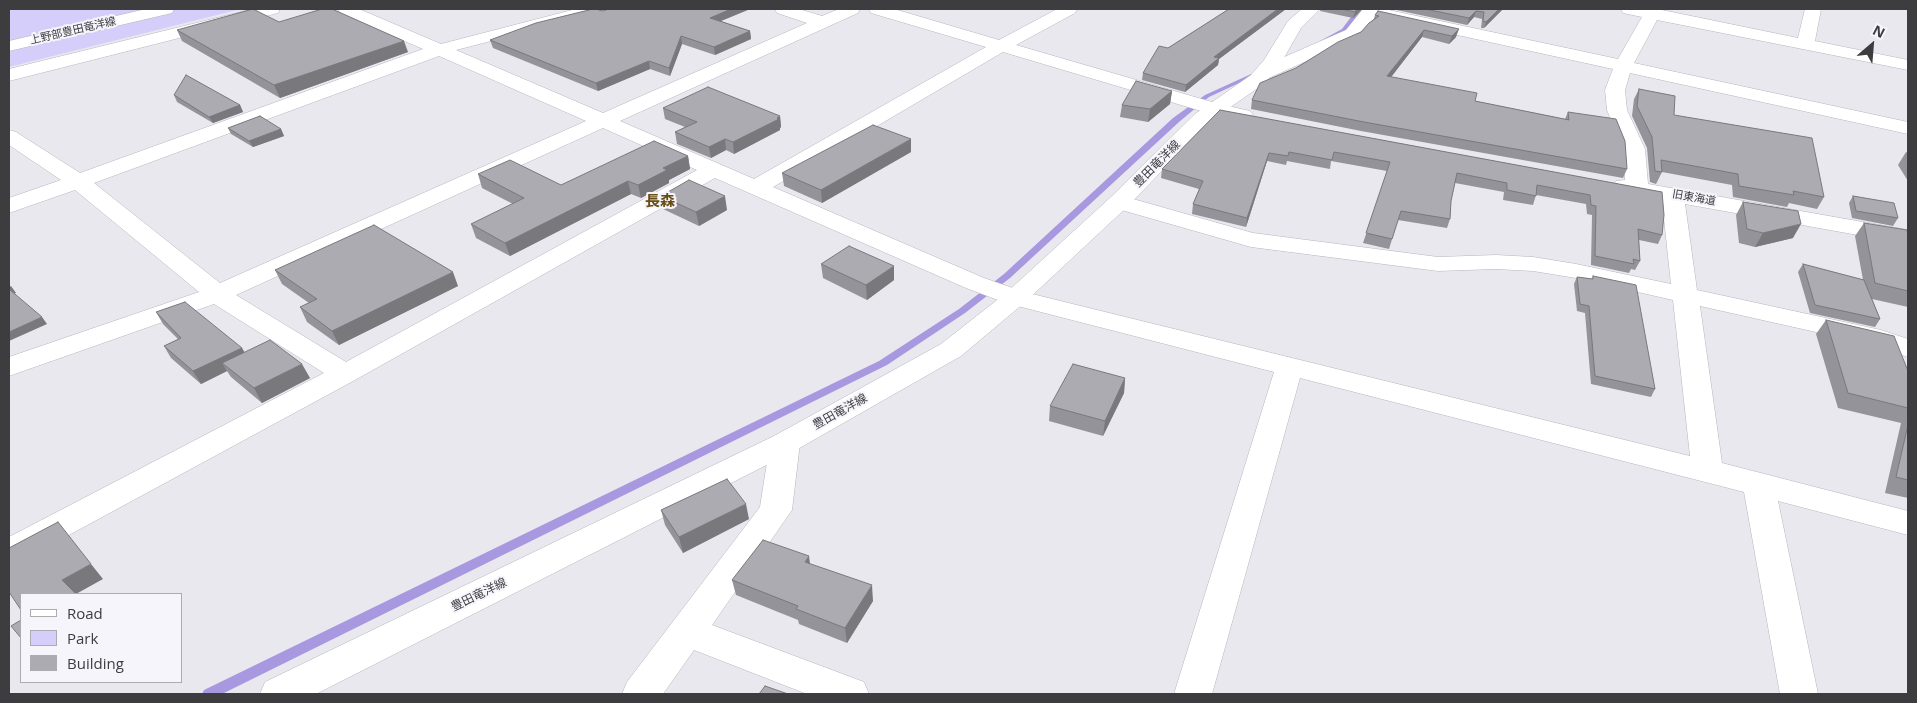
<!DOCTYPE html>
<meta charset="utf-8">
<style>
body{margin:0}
#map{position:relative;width:1917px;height:703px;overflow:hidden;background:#e9e8ef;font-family:"Open Sans",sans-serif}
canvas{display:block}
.frame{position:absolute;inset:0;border:10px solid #3d3c3f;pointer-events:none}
.legend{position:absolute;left:20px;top:593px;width:162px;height:90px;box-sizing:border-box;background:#f6f5fc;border:1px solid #acabb0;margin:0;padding:6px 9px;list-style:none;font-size:15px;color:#3d3c3f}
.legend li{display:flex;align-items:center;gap:10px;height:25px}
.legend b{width:25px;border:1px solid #acabb0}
.north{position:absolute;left:1847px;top:20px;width:50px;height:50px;-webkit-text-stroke:4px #f6f5fc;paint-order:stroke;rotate:27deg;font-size:14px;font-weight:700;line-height:20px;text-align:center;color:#3d3c3f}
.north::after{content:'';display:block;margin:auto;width:18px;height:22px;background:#3d3c3f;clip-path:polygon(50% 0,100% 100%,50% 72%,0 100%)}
</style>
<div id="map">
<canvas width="1917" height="703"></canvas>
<div class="frame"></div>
<ul class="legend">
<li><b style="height:6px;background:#fff"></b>Road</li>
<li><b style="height:14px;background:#d6cefa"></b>Park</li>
<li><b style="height:14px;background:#acabb2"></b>Building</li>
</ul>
<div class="north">N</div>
</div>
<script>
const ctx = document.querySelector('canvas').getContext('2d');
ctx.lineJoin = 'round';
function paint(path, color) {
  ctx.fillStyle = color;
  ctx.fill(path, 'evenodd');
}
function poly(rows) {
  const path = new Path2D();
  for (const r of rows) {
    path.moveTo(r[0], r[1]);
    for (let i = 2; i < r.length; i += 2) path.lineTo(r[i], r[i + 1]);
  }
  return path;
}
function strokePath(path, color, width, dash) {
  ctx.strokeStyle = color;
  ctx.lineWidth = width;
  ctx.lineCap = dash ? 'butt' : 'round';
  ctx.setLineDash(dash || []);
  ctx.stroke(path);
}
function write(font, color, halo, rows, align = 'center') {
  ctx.font = font + ' "Open Sans","Noto Sans JP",sans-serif';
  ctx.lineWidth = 4;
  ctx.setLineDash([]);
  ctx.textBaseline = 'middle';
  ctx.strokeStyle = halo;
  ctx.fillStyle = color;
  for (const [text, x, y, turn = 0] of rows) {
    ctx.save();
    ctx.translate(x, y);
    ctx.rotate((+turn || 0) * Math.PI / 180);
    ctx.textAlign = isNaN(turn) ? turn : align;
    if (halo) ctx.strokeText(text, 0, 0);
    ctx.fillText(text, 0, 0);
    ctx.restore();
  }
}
const green = poly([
 [9,9,241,9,9,67]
]);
const stream = poly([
 [1357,9,1363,9,1346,31,1324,43,1320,43,1320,41,1342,29,1357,9],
 [1260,70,1265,71,1209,97,1179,122,1010,278,965,313,887,365,222,694,202,694,204,690,879,361,959,309,1004,274,1173,118,1205,95,1260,70]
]);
const minor = poly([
 [253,9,280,9,278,13,9,81,9,69,253,9],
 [338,9,359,9,441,44,576,9,602,9,600,13,456,50,603,113,807,23,777,13,775,9,799,9,822,16,839,9,860,9,858,13,620,121,754,179,986,47,871,13,869,9,894,9,999,40,1057,9,1077,9,1075,13,1016,45,1219,104,1250,111,1253,115,1250,119,1243,121,1208,113,1003,52,773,187,984,278,1024,292,1690,456,1673,300,1576,278,1533,271,1496,269,1438,271,1251,247,1111,207,1108,202,1111,197,1119,195,1253,233,1438,257,1496,255,1533,257,1576,264,1671,284,1662,200,1616,191,1613,186,1616,181,1625,180,1623,149,1607,110,1605,90,1613,69,1375,17,1358,38,1271,77,1264,79,1257,77,1255,73,1257,69,1346,30,1363,9,1384,9,1618,59,1642,17,1623,13,1621,9,1662,9,1662,10,1798,38,1805,9,1821,9,1815,41,1908,60,1908,70,1657,20,1634,63,1908,122,1908,134,1630,73,1625,90,1627,110,1645,149,1648,184,1908,230,1908,244,1685,204,1697,290,1881,330,1908,339,1908,357,1874,345,1700,306,1722,463,1908,511,1908,535,1778,501,1818,694,1780,694,1744,492,1300,378,1212,694,1174,694,1274,372,1006,303,966,288,715,178,355,380,21,561,9,565,9,537,324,373,214,304,9,376,9,357,199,292,75,190,9,213,9,198,61,180,9,145,9,130,16,132,80,173,423,49,340,13,338,9],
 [439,56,586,121,220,283,94,183,439,56],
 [603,128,697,170,346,362,236,295,603,128],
 [785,432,796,436,800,443,792,510,712,625,864,682,869,694,807,694,694,650,663,694,622,694,627,682,760,507,770,443,774,436,785,432]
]);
const major = poly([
 [146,9,174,9,172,13,9,51,9,41,146,9],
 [1302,9,1320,9,1301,28,1281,63,1265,83,1209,122,1127,207,1024,303,961,356,796,450,316,694,260,694,265,682,774,436,941,344,1006,293,1111,197,1195,114,1251,75,1264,60,1288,21,1302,9]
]);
const wall = poly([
 [609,9,750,9,721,21,750,31,751,39,715,55,682,44,670,76,650,69,598,91,493,48,490,40],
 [1229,9,1286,9,1219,59,1218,65,1185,92,1142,80,1143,73,1168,48],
 [1321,9,1362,9,1353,18,1320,11],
 [1392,9,1503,9,1484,28,1481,28,1482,19,1474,17,1467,25],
 [1375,15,1456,37,1449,44,1422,37,1391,77,1475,101,1565,119,1568,112,1627,169,1623,178,1361,131,1251,109,1252,100,1296,68,1361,32,1374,19],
 [279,22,408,52,280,98,182,41,177,30],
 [1639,89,1674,115,1824,197,1817,209,1789,203,1787,207,1733,197,1732,185,1662,172,1656,184,1650,182,1647,148,1632,116,1634,99],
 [1172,91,1170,104,1148,122,1120,117,1122,105],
 [174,95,240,105,243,112,213,123,177,102],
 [663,108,780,116,781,127,780,128,780,130,734,154,726,150,711,158,677,144,675,132,685,127,665,119],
 [1220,110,1662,192,1662,235,1658,244,1639,240,1640,261,1635,270,1631,269,1629,273,1591,265,1592,215,1587,214,1586,204,1536,195,1533,205,1503,200,1504,192,1455,183,1451,201,1450,219,1447,228,1398,220,1389,249,1363,243,1387,171,1331,161,1330,169,1287,161,1286,165,1267,161,1246,227,1192,214,1193,204,1199,189,1161,178,1162,169],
 [228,128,281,129,284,136,253,147,231,134],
 [911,152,822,203,784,186,782,173],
 [1906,152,1908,153,1908,181,1898,165],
 [688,156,690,169,669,180,669,183,641,198,631,194,510,256,476,238,471,224,513,204,482,188,478,174,561,185],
 [661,196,727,210,699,226,663,209],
 [1853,196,1898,218,1893,226,1852,218,1849,203],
 [1743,202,1793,238,1755,247,1739,243,1736,215],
 [1864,223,1908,235,1908,307,1872,299,1880,319,1875,327,1810,313,1798,272,1803,264,1863,280,1855,236],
 [821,264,894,280,867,300,823,278],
 [275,270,458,286,339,345,307,322,300,307,309,303,282,284],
 [1593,276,1655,389,1651,397,1591,384,1585,313,1577,311,1574,284,1577,277,1592,279],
 [156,312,242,348,244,352,310,378,262,403,231,377,227,371,201,384,171,358,164,346,178,339,163,324],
 [1826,320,1908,371,1908,498,1885,493,1901,423,1838,408,1816,334],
 [1125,378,1124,393,1103,436,1049,421,1050,406],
 [661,510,749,519,683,553,665,525],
 [810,564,873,601,847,643,799,624,798,620,736,595,732,580]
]);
const shadedWall = poly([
 [731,9,750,9,711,25,710,18],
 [1278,9,1286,9,1219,59,1218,65,1185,92,1186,85,1214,57],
 [1357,9,1362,9,1353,18,1355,12],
 [1499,9,1503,9,1484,28,1486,22],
 [1476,11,1474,17,1467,25,1469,18],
 [1459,29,1456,37,1449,44,1452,36],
 [1424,30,1422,37,1385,85,1387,76],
 [750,31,751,39,715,55,714,47],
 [681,36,682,44,670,76,669,68],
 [404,41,408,52,280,98,274,85],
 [649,61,650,69,598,91,596,83],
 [1172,91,1170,104,1148,122,1150,109],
 [240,105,243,112,213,123,209,117],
 [780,116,781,127,780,128,780,130,734,154,733,142],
 [281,129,284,136,253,147,249,141],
 [725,139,726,150,711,158,709,147],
 [911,139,911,152,822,203,821,190],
 [1269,153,1267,161,1246,227,1247,218],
 [688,156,690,169,669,180,669,183,641,198,638,185,663,168],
 [628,181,631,194,510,256,505,243],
 [725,196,727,210,699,226,696,212],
 [1801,224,1793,238,1755,247,1763,233],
 [894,266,894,280,867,300,866,285],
 [453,272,458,286,339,345,332,331],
 [11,286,16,293,12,295,9,290,9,287],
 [42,317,47,324,9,341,9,332],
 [242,348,249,360,222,363,227,371,201,384,193,371],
 [302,364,310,378,262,403,254,388],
 [1125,378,1124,393,1103,436,1105,421],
 [746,504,749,519,683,553,679,537],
 [809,556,811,572,805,562],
 [91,564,103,579,76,594,62,580],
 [872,585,873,601,847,643,845,628]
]);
const building = poly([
 [253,9,279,22,322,9,332,9,404,41,274,85,177,30,253,9],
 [593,9,596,9,602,11,609,9,731,9,710,18,750,31,714,47,681,36,669,68,649,61,596,83,490,40,536,23,593,9],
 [1229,9,1278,9,1214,57,1219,58,1186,85,1143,73,1159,46,1168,48,1229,9],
 [1341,9,1357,9,1355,12,1341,9],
 [1425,9,1499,9,1486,22,1483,21,1484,12,1476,11,1469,18,1425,9],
 [1378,11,1459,29,1452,36,1424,30,1387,76,1477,93,1475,101,1569,120,1568,112,1616,119,1625,141,1627,169,1364,122,1252,100,1260,83,1296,68,1338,42,1361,32,1369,23,1379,16,1375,15,1378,11],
 [186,75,240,105,209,117,174,95,186,75],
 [1136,81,1172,91,1150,109,1122,105,1136,81],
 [708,87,780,116,777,118,779,119,733,142,725,139,709,147,675,132,697,122,663,108,708,87],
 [1639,89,1675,96,1674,115,1812,138,1824,197,1793,191,1794,195,1739,186,1738,174,1661,160,1662,172,1655,171,1652,137,1637,106,1639,89],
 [1220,110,1662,192,1664,215,1662,235,1638,229,1640,261,1633,259,1634,264,1595,256,1596,206,1591,205,1590,195,1537,185,1536,196,1507,190,1507,183,1457,173,1451,201,1450,219,1401,211,1392,239,1366,233,1390,162,1334,152,1332,160,1289,152,1288,156,1269,153,1247,218,1193,204,1203,181,1162,169,1220,110],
 [260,116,281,129,249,141,228,128,260,116],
 [873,125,911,139,821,190,782,173,873,125],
 [654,141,688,156,663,168,667,170,638,185,628,181,505,243,471,224,524,198,478,174,510,160,561,185,654,141],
 [689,180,725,196,696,212,661,196,689,180],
 [1853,196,1894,203,1898,218,1856,211,1853,196],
 [1743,202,1798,211,1801,224,1763,233,1747,229,1743,202],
 [1864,223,1907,230,1908,235,1908,291,1875,283,1864,223],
 [374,225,453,272,332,331,300,307,317,299,275,270,374,225],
 [849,246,894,266,866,285,821,264,849,246],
 [1803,264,1864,280,1880,319,1815,305,1803,264],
 [1593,276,1636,285,1655,389,1595,376,1589,306,1580,304,1577,277,1593,279,1593,276],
 [9,289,42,317,9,332,9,289],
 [185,302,242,348,193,371,164,346,181,338,156,312,185,302],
 [1826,320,1894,336,1908,371,1908,408,1848,393,1826,320],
 [270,340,302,364,254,388,222,363,270,340],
 [1073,364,1125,378,1105,421,1050,406,1073,364],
 [1908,425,1908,480,1896,477,1908,425],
 [727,479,746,504,679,537,661,510,727,479],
 [58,522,91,564,62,580,76,594,21,594,21,610,9,592,9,548,58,522],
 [763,540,809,556,805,562,872,585,845,628,796,609,798,606,732,580,763,540],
 [21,620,21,638,11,626,21,620],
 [765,686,788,694,759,694,765,686]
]);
const farStreetnames = [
 ["上野部豊田竜洋線",73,31,-13],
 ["旧東海道",1694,198,10]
];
const streetNames = [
 ["豊田竜洋線",1157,164,-45],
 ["豊田竜洋線",840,412,-29],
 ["豊田竜洋線",479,595,-26]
];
const quarterNames = [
 ["長森",660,202]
];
paint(green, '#d6cefa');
paint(stream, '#a898e0');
strokePath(minor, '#b7b5bc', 1);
strokePath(major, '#b7b5bc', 1);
paint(minor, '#fff');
paint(major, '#fff');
paint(wall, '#949399');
paint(shadedWall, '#78787d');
paint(building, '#acabb2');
strokePath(building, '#78787d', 1);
write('11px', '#3d3c3f', '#f6f5fc', farStreetnames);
write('12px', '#3d3c3f', '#f6f5fc', streetNames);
write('bold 15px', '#674d13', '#f6f5fc', quarterNames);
</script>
